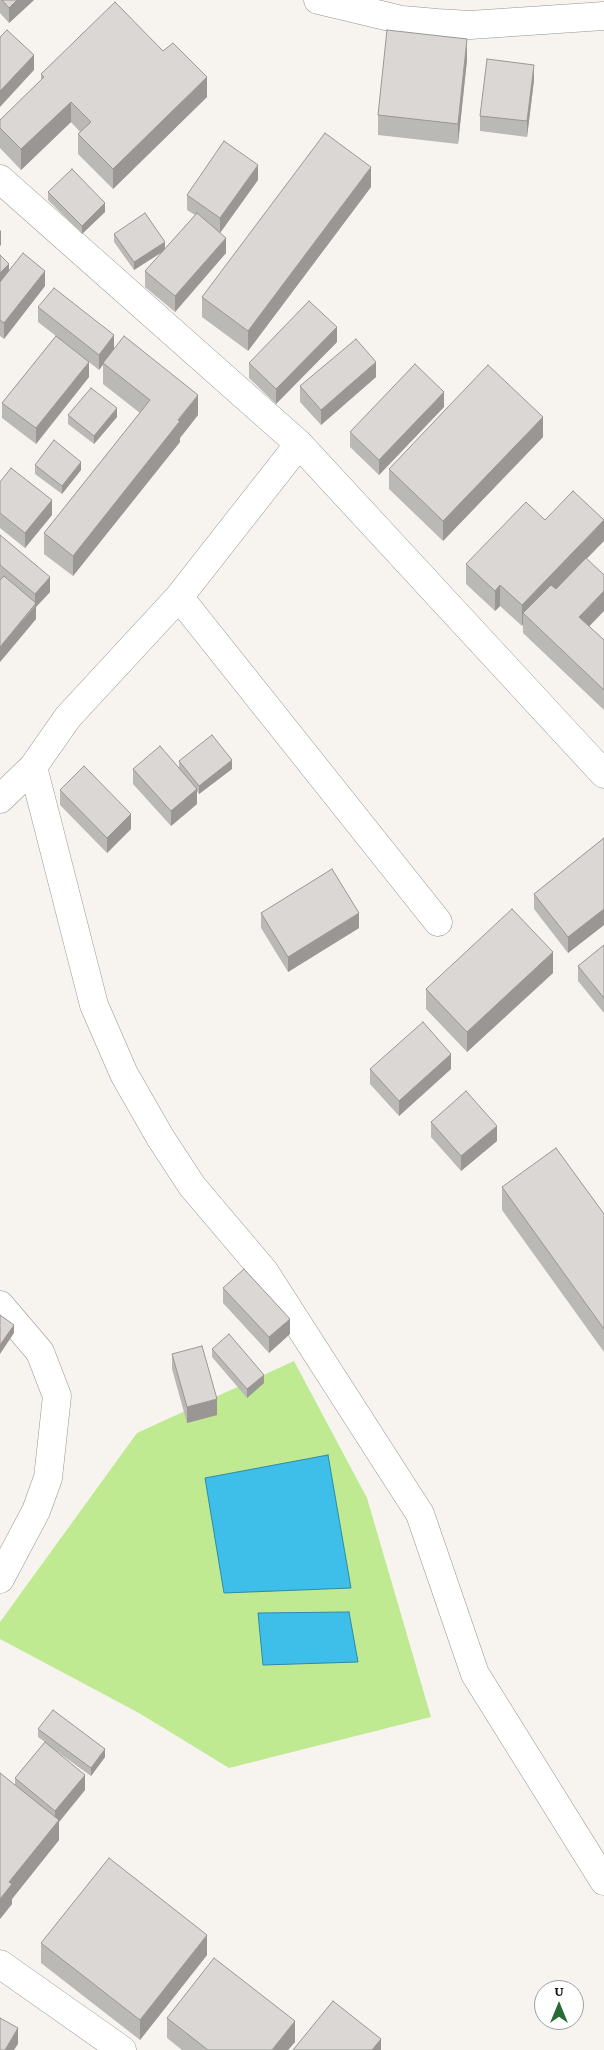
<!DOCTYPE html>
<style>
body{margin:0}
#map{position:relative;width:604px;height:2050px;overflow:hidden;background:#f7f4f0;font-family:"Crimson Pro",serif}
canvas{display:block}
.north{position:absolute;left:534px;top:1980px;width:50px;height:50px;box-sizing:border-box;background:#fff;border:1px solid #9f9e9e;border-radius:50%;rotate:0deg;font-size:14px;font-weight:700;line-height:20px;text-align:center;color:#0e0d0c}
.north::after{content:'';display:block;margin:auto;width:18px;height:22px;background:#276b37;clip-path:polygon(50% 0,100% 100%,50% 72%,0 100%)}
</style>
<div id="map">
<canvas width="604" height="2050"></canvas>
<div class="north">U</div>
</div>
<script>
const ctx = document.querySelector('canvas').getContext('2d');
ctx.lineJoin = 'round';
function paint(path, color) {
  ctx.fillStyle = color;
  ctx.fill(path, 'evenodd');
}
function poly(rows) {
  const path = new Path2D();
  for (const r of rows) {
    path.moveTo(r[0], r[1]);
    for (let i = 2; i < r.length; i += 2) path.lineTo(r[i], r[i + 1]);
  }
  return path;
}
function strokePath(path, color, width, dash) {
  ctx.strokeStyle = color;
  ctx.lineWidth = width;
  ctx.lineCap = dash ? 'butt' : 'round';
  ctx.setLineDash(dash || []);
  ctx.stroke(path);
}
const green = poly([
 [294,1361,367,1498,431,1717,229,1768,139,1713,0,1639,0,1622,137,1433]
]);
const water = poly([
 [328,1455,351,1588,224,1593,205,1478,328,1455],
 [349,1612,358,1662,263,1665,258,1613,349,1612]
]);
const minor = poly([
 [318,0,402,20,437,23,470,25,604,16],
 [0,179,299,444,604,774],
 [179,597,438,922],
 [33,767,94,1005,124,1074,160,1137,192,1186,264,1271,420,1514,475,1674,604,1881],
 [0,799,33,767,68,717,179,597,299,444],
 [0,1305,40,1352,57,1396,48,1478,36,1511,0,1579],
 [0,1964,122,2050]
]);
const wall = poly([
 [0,0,34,0,9,23,0,13],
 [467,60,458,144,378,135,378,115],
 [41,74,207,97,113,189,78,154,78,134,80,132,71,122,21,170,0,148,0,120,41,80],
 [534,80,527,137,480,131,480,116],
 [258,180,220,233,226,253,175,312,145,287,145,271,164,251,134,270,114,242,114,234,165,249,195,215,187,210,187,195],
 [371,187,248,351,202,317,202,297],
 [48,192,105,212,82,234,48,200],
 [0,255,9,270,45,286,4,339,0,336],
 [38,307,114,349,198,415,180,438,180,442,73,576,44,554,44,533,140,413,103,384,103,364,99,370,75,351,89,377,36,444,2,418,2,403,56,336,38,322],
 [337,342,276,404,249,378,249,363],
 [376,377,321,425,300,402,300,386],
 [444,407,379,475,350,447,350,432],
 [68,415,117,417,94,444,68,424],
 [543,437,443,541,389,489,389,469],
 [35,465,81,470,62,494,35,474],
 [0,482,52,515,25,548,0,528],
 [545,520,587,559,589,626,604,640,604,710,523,633,523,624,522,626,500,606,495,611,466,584,466,564],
 [0,535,50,592,36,607,36,619,0,662],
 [179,761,232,769,199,794,197,791,197,804,171,826,133,784,133,769,179,768],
 [60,790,131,829,107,853,60,805],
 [604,838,604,925,568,953,534,909,534,894],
 [261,913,359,928,288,972,261,928],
 [604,945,604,1013,578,981,578,966],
 [553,973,467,1052,426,1009,426,989],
 [370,1069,451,1069,399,1116,370,1084],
 [431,1122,497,1141,461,1171,431,1137],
 [502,1187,604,1214,604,1352,502,1210],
 [223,1288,290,1334,269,1353,223,1303],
 [212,1349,264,1383,247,1398,212,1357],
 [172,1354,217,1415,187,1423,172,1369],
 [38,1729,105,1757,91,1776,48,1745,85,1790,59,1822,59,1840,12,1899,12,1904,0,1919,15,1785,15,1778,45,1742,38,1737],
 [41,1943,207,1955,140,2040,41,1963],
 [167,2018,295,2042,288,2050,182,2050,167,2038]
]);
const shadedWall = poly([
 [17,0,34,0,9,23,9,8],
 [467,39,467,60,458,144,458,124],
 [34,55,34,70,0,107,0,91],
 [534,65,534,80,527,137,527,121],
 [207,77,207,97,113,189,113,169],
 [71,102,71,122,21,170,21,149],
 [258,165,258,180,220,233,220,218],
 [371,167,371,187,248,351,248,331],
 [105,203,105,212,82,234,82,226],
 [1,230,1,245,0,246,0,231],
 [226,238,226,253,175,312,175,296],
 [165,242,165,250,134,270,134,262],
 [9,264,9,279,0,289,0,273],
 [45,271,45,286,4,339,4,323],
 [337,327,337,342,276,404,276,389],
 [114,335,114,350,99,370,99,355],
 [89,362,89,377,36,444,36,428],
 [376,362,376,377,321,425,321,410],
 [444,392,444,407,379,475,379,460],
 [198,395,198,415,180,438,180,442,73,576,73,556],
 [117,408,117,417,94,444,94,436],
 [543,417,543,437,443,541,443,521],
 [81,462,81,470,62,494,62,486],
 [52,500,52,515,25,548,25,533],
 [604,520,604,541,529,618,523,613,523,624,522,626,522,605],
 [50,577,50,592,36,607,36,619,0,662,0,647,35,606,35,594],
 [500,585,500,606,495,611,495,591],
 [604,591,604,611,579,637,579,617],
 [232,760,232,769,199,794,199,786],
 [197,789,197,804,171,826,171,811],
 [131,814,131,829,107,853,107,838],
 [604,909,604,925,568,953,568,937],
 [359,913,359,928,288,972,288,957],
 [553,952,553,973,467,1052,467,1032],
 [451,1054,451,1069,399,1116,399,1101],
 [497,1126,497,1141,461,1171,461,1156],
 [290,1319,290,1334,269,1353,269,1337],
 [14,1325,14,1333,0,1354,0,1345],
 [264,1375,264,1383,247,1398,247,1389],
 [217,1399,217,1415,187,1423,187,1407],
 [105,1749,105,1757,91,1776,91,1768],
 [85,1775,85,1790,59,1822,59,1840,12,1899,12,1904,0,1919,0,1899,9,1882,55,1825,55,1811],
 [207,1935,207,1955,140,2040,140,2020],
 [295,2021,295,2042,288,2050,272,2050],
 [18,2028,18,2044,14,2050,5,2050],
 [381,2039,381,2050,372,2050]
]);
const building = poly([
 [2,0,17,0,9,8,2,0],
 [115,2,163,51,173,43,207,77,113,169,78,134,91,122,71,102,21,149,0,128,0,120,44,77,41,74,115,2],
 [7,30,34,55,0,91,0,37,7,30],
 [387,30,467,39,458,124,378,115,387,30],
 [487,59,534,65,527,121,480,116,487,59],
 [325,133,371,167,248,331,202,297,325,133],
 [224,141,258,165,220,218,187,195,224,141],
 [72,169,105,203,82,226,48,192,72,169],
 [145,213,165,242,134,262,114,234,145,213],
 [197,213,226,238,175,296,145,271,197,213],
 [23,253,45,271,4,323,0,320,0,282,23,253],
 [0,255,9,264,0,273,0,255],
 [54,288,114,335,99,355,38,307,54,288],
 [309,301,337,327,276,389,249,363,309,301],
 [56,336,89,362,36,428,2,403,56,336],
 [124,336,198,395,178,420,180,421,73,556,44,533,150,400,103,363,124,336],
 [356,339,376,362,321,410,300,386,356,339],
 [415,364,444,392,379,460,350,432,415,364],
 [488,365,543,417,443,521,389,469,488,365],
 [91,388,117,408,94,436,68,415,91,388],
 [54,440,81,462,62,486,35,465,54,440],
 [11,468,52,500,25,533,0,513,0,482,11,468],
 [573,491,604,520,522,605,500,585,495,591,466,564,526,502,545,520,573,491],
 [0,535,50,577,35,594,0,565,0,535],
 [586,558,604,575,604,591,579,617,604,640,604,690,523,613,551,585,556,589,586,558],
 [4,576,36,603,0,647,0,580,4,576],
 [212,735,232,760,199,786,179,761,212,735],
 [160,746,197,789,171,811,133,769,160,746],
 [84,766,131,814,107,838,60,790,84,766],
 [604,838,604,909,568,937,534,894,604,838],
 [332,869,359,913,288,957,261,913,332,869],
 [512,909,553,952,467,1032,426,989,512,909],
 [604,945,604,998,578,966,604,945],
 [423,1022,451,1054,399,1101,370,1069,423,1022],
 [466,1091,497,1126,461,1156,431,1122,466,1091],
 [556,1148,604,1214,604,1329,502,1187,556,1148],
 [244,1269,290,1319,269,1337,223,1288,244,1269],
 [0,1315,14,1325,0,1345,0,1315],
 [229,1334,264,1375,247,1389,212,1349,229,1334],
 [202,1346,217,1399,187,1407,172,1354,202,1346],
 [53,1710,105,1749,91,1768,38,1729,53,1710],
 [45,1742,85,1775,55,1811,15,1778,45,1742],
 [0,1773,59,1820,9,1882,12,1884,0,1899,0,1773],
 [109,1858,207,1935,140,2020,41,1943,109,1858],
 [214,1958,295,2021,272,2050,208,2050,167,2018,214,1958],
 [333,2001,381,2039,372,2050,293,2050,333,2001],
 [0,2018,18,2028,5,2050,0,2050,0,2018]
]);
paint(green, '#bfea92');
paint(water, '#3dbfea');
strokePath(water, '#2f8aa7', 1);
strokePath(minor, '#969491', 29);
strokePath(minor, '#fff', 28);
paint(wall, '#bbb9b6');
paint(shadedWall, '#999694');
paint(building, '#dad7d4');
strokePath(building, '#999694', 1);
</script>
